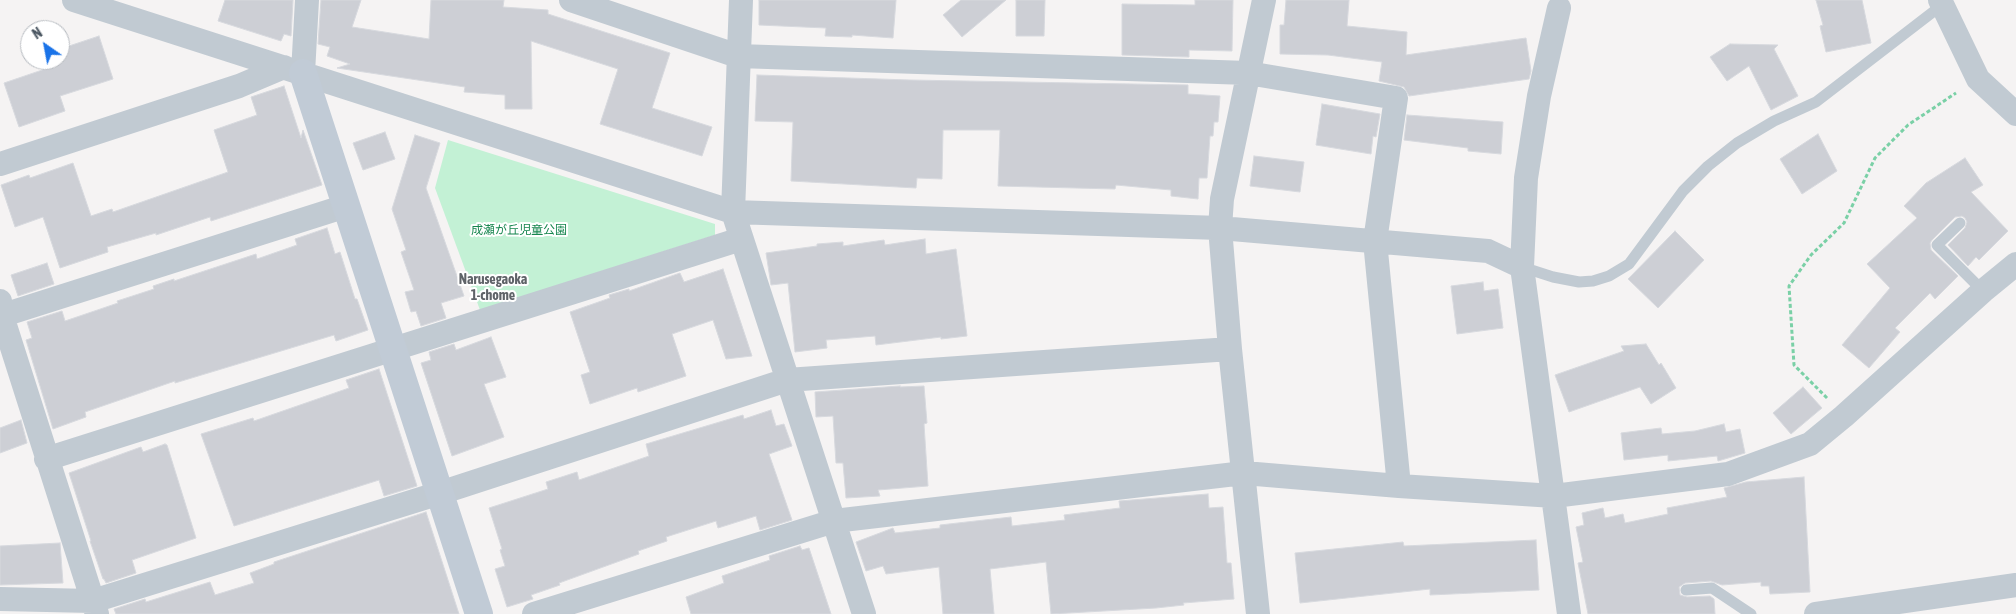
<!DOCTYPE html>
<meta charset="utf-8">
<style>
body{margin:0}
#map{position:relative;width:2016px;height:614px;overflow:hidden;background:#f5f3f3;font-family:"Asap Condensed",sans-serif}
canvas{display:block}
.north{position:absolute;left:20px;top:20px;width:50px;height:50px;box-sizing:border-box;background:#fff;border:1px solid #b7bbc0;border-radius:50%;rotate:327deg;font-size:14px;font-weight:700;line-height:20px;text-align:center;color:#4a5661}
.north::after{content:'';display:block;margin:auto;width:18px;height:22px;background:#1a73e8;clip-path:polygon(50% 0,100% 100%,50% 72%,0 100%)}
</style>
<div id="map">
<canvas width="2016" height="614"></canvas>
<div class="north">N</div>
</div>
<script>
const ctx = document.querySelector('canvas').getContext('2d');
ctx.lineJoin = 'round';
function paint(path, color) {
  ctx.fillStyle = color;
  ctx.fill(path, 'evenodd');
}
function poly(rows) {
  const path = new Path2D();
  for (const r of rows) {
    path.moveTo(r[0], r[1]);
    for (let i = 2; i < r.length; i += 2) path.lineTo(r[i], r[i + 1]);
  }
  return path;
}
function strokePath(path, color, width, dash) {
  ctx.strokeStyle = color;
  ctx.lineWidth = width;
  ctx.lineCap = dash ? 'butt' : 'round';
  ctx.setLineDash(dash || []);
  ctx.stroke(path);
}
function write(font, color, halo, rows, align = 'center') {
  ctx.font = font + ' "Asap Condensed","Noto Sans JP",sans-serif';
  ctx.lineWidth = 4;
  ctx.setLineDash([]);
  ctx.textBaseline = 'middle';
  ctx.strokeStyle = halo;
  ctx.fillStyle = color;
  for (const [text, x, y, turn = 0] of rows) {
    ctx.save();
    ctx.translate(x, y);
    ctx.rotate((+turn || 0) * Math.PI / 180);
    ctx.textAlign = isNaN(turn) ? turn : align;
    if (halo) ctx.strokeText(text, 0, 0);
    ctx.fillText(text, 0, 0);
    ctx.restore();
  }
}
const green = poly([
 [448,140,715,224,715,235,480,310,435,188]
]);
const building = poly([
 [225,0,293,0,291,36,284,34,281,41,218,21,225,0],
 [321,0,361,0,352,27,429,39,431,0,504,0,503,7,548,10,548,14,670,53,652,108,712,127,702,156,600,124,618,69,531,41,532,109,505,109,505,95,464,92,465,87,337,68,350,64,327,56,330,47,318,44,321,0],
 [759,0,896,0,893,38,852,35,852,37,825,36,826,28,759,25,759,0],
 [961,0,1006,0,962,37,943,15,961,0],
 [1016,0,1045,0,1044,36,1016,36,1016,0],
 [1195,0,1233,0,1232,51,1189,50,1189,57,1122,55,1122,4,1195,5,1195,0],
 [1286,0,1349,0,1347,26,1407,32,1406,55,1526,38,1531,71,1529,79,1409,96,1404,87,1379,81,1382,62,1328,55,1280,54,1280,25,1284,25,1286,0],
 [1816,0,1862,0,1871,43,1826,52,1820,26,1823,25,1816,0],
 [99,36,113,79,60,96,65,111,19,127,4,83,54,66,52,60,60,60,60,49,99,36],
 [1730,44,1778,45,1774,49,1798,96,1771,110,1749,66,1727,81,1710,57,1730,44],
 [757,75,910,80,1188,85,1188,94,1220,96,1218,122,1214,122,1213,136,1210,136,1207,178,1199,178,1198,199,1171,196,1171,190,1116,185,1115,189,998,186,1000,130,943,130,942,179,917,178,916,188,791,181,793,122,755,121,757,75],
 [284,86,301,138,303,130,322,185,211,221,210,217,156,235,156,233,107,247,108,252,60,268,43,217,15,227,1,185,29,175,30,178,73,163,91,216,112,209,113,212,228,172,214,130,257,115,251,97,284,86],
 [1322,104,1380,114,1376,137,1373,136,1371,154,1316,145,1322,104],
 [1407,115,1503,122,1501,154,1468,151,1468,148,1404,140,1407,115],
 [385,132,395,159,363,170,353,143,385,132],
 [1818,134,1837,171,1802,194,1780,159,1818,134],
 [415,135,440,143,426,188,464,296,441,303,446,318,421,326,416,311,411,312,405,292,414,290,401,252,406,250,392,209,415,135],
 [1254,156,1304,162,1300,192,1250,186,1254,156],
 [1965,158,1983,185,1971,192,2008,231,1979,260,1976,257,1968,266,1948,245,1965,228,1967,222,1965,218,1962,216,1955,217,1932,240,1930,243,1931,250,1958,276,1935,299,1930,293,1895,328,1900,332,1869,368,1842,345,1890,288,1867,264,1917,218,1904,206,1926,183,1965,158],
 [327,228,335,254,340,252,355,299,357,299,368,330,336,341,334,335,175,383,175,381,85,412,86,417,53,429,26,340,32,338,27,322,62,311,65,321,118,303,117,301,154,289,153,286,174,279,174,281,256,254,257,259,297,245,295,239,327,228],
 [1675,231,1704,260,1658,308,1628,279,1675,231],
 [925,239,926,254,956,249,967,336,941,339,941,337,876,345,875,336,826,340,827,348,795,352,788,283,771,285,766,253,817,246,817,244,843,242,843,246,884,240,885,245,925,239],
 [47,263,54,284,18,296,11,275,47,263],
 [723,269,752,356,726,359,713,320,672,334,686,376,638,392,637,388,590,404,581,375,590,372,570,312,610,298,609,295,629,289,629,291,680,273,684,282,723,269],
 [1483,282,1484,291,1498,289,1503,328,1457,334,1451,286,1483,282],
 [491,337,506,377,484,384,504,437,452,456,421,363,431,360,429,352,454,344,456,350,491,337],
 [1646,344,1659,365,1661,363,1676,388,1651,404,1640,387,1569,412,1555,375,1624,351,1621,346,1646,344],
 [379,369,417,486,384,496,379,480,234,526,201,434,253,418,254,421,349,388,346,380,379,369],
 [900,386,900,387,924,386,927,423,924,424,928,486,878,490,880,496,846,498,843,463,836,463,833,416,816,417,815,392,900,386],
 [1803,387,1822,408,1791,434,1773,413,1803,387],
 [771,410,776,426,784,424,792,446,769,454,792,520,760,530,756,516,718,528,716,521,666,537,667,541,638,551,639,554,559,583,560,585,531,595,533,599,507,607,495,569,505,566,500,550,502,549,489,508,548,489,546,482,577,472,579,480,649,456,646,444,743,415,744,419,771,410],
 [21,420,27,443,0,453,0,428,21,420],
 [1724,424,1726,432,1740,429,1745,453,1718,461,1717,456,1668,461,1668,455,1624,460,1621,433,1661,428,1662,434,1695,431,1724,424],
 [165,444,167,445,196,538,132,560,136,573,106,583,104,579,103,579,90,541,91,541,69,473,141,447,143,452,165,444],
 [1804,477,1810,592,1770,594,1769,586,1761,586,1761,582,1722,585,1711,581,1685,583,1679,587,1680,595,1687,597,1710,596,1714,599,1715,614,1588,614,1578,563,1583,562,1576,527,1584,525,1582,513,1603,508,1605,518,1623,514,1625,523,1668,514,1667,508,1727,497,1724,488,1746,482,1804,477],
 [1208,494,1209,508,1223,507,1227,563,1231,563,1234,599,1183,603,1184,605,1156,608,1051,614,1046,562,990,569,994,614,943,614,939,567,886,574,883,566,866,571,856,542,893,528,895,533,940,528,940,525,1011,517,1012,526,1065,520,1064,515,1120,508,1119,501,1208,494],
 [426,512,459,614,116,614,114,609,145,599,146,602,210,582,215,595,254,583,250,573,274,564,274,562,426,512],
 [1536,540,1539,590,1430,595,1430,589,1300,603,1295,553,1403,542,1404,546,1536,540],
 [60,543,63,583,0,585,0,546,60,543],
 [800,546,802,550,809,548,831,614,691,614,686,597,724,583,722,576,770,560,769,556,800,546]
]);
const path = poly([
 [1827,398,1794,365,1789,286,1811,255,1844,223,1875,158,1908,125,1956,93]
]);
const lane = poly([
 [1960,223,1937,245,1983,291],
 [1522,267,1553,277,1579,282,1593,281,1609,276,1629,264,1683,191,1708,166,1737,143,1774,121,1816,102,1942,5],
 [1686,590,1712,588,1751,614]
]);
const street = poly([
 [74,0,733,212,1220,228,1488,251,1522,267],
 [571,0,738,56,1248,73,1396,98,1375,241,1399,486],
 [741,0,733,212,864,614],
 [1940,0,1978,79,2016,114],
 [1559,8,1539,96,1526,178,1522,267,1569,614],
 [303,73,307,0],
 [0,164,239,86,284,67],
 [0,301,2,316,97,614],
 [0,316,346,206],
 [46,459,741,239],
 [0,599,93,601,440,493,787,380,1230,349],
 [534,614,834,521,1244,473,1399,486,1554,496,1728,474,1810,444,1844,416,1983,291,2016,264],
 [1258,614,1230,349,1220,228,1222,199,1264,0],
 [1816,614,2016,585]
]);
const secondary = poly([
 [303,73,479,614]
]);
const parkNames = [
 ["成瀬が丘児童公園",519,230]
];
const neighbourhoodNames = [
 ["Narusegaoka",493,280],
 ["1-chome",493,296]
];
paint(green, '#c3f1d5');
paint(building, '#cdcfd5');
strokePath(building, '#d7d9de', 1);
strokePath(path, '#7ad0a6', 3, [4, 2.5]);
strokePath(lane, '#c1cad2', 11);
strokePath(street, '#c1cad2', 24);
strokePath(secondary, '#c1cbd6', 28);
write('12px', '#17864f', '#fff', parkNames);
write('bold 14px', '#5f6368', '#fff', neighbourhoodNames);
</script>
